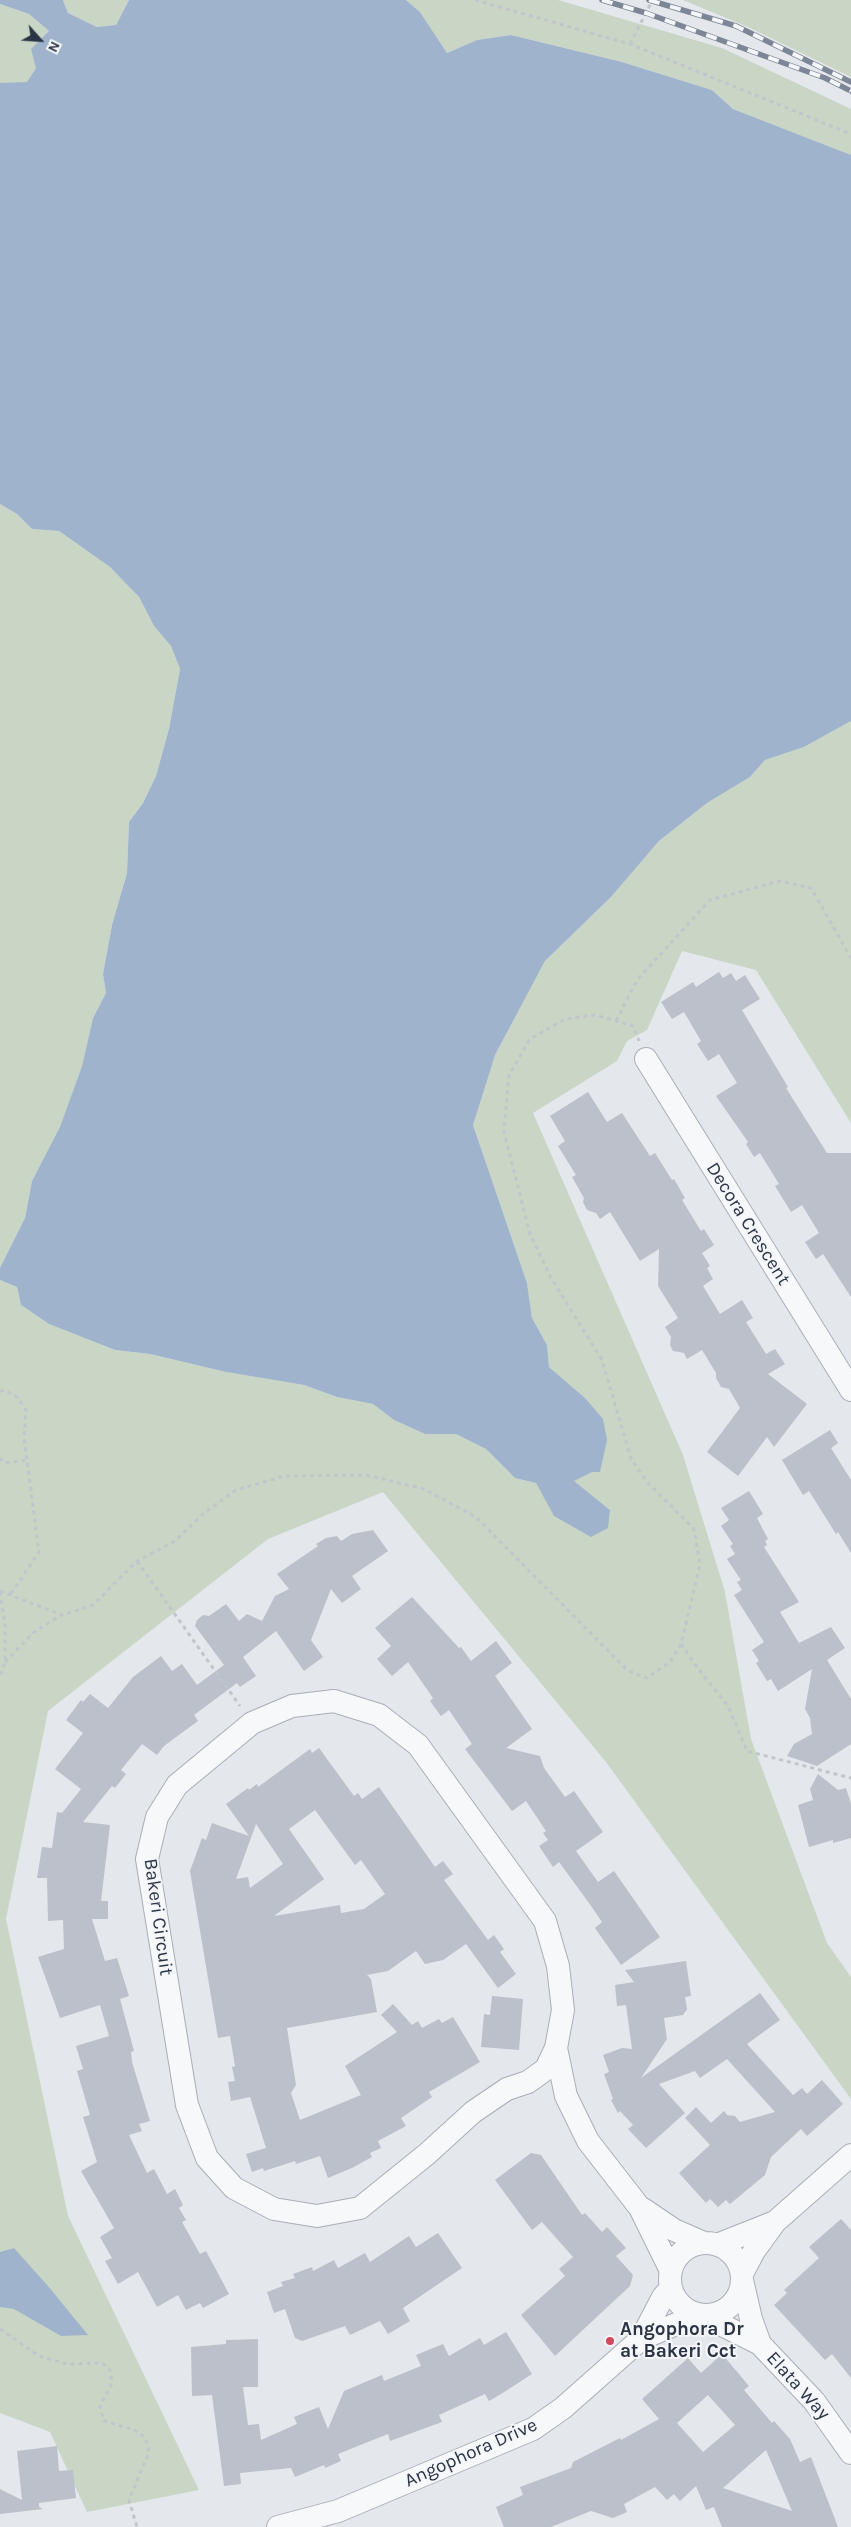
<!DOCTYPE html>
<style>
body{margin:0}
#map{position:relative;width:851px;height:2527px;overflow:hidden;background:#e4e7ec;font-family:Karla,sans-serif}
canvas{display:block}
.north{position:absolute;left:15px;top:15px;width:50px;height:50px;-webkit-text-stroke:4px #f4f6f9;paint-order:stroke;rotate:116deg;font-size:14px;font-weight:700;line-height:20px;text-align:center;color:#2b3445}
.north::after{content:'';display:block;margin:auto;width:18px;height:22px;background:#2b3445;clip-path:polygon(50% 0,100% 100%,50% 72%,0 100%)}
</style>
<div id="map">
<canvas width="851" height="2527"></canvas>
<div class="north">N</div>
</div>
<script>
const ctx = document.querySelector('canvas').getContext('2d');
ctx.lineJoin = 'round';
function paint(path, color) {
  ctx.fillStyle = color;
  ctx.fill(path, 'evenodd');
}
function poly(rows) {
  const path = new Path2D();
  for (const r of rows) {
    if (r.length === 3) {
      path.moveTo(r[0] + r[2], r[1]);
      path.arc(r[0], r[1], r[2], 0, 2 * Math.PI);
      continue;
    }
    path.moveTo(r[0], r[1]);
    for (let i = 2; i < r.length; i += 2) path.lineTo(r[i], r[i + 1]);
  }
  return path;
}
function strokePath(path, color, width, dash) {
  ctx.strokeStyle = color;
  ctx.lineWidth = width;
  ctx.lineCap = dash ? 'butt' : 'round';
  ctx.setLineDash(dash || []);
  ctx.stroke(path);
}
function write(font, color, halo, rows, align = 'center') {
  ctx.font = font + ' Karla,sans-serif';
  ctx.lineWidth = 4;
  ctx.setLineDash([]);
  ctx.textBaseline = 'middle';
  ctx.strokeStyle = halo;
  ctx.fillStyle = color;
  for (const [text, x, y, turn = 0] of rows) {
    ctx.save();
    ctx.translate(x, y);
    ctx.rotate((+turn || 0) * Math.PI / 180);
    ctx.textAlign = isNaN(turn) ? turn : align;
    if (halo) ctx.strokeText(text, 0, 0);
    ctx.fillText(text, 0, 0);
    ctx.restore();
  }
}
const green = poly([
 [63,0,129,0,116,25,97,27,68,13],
 [406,0,558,0,722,48,851,109,851,155,733,109,712,90,622,62,511,35,477,40,447,53,420,12],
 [683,0,851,0,851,77,748,27],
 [0,4,29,14,49,31,36,68,27,83,0,83],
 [0,504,17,514,32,529,59,531,110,567,139,597,154,626,171,646,180,669,169,729,156,776,143,803,129,822,127,873,112,925,103,974,106,993,93,1018,82,1066,60,1128,32,1181,25,1218,0,1268],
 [851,721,851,1123,756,970,682,951,647,1030,627,1041,617,1061,533,1113,683,1455,725,1592,751,1739,827,1943,851,1977,851,2099,606,1762,383,1492,268,1539,48,1711,6,1919,68,2216,199,2490,87,2512,50,2432,0,2413,0,1280,17,1287,21,1305,49,1324,115,1350,150,1354,226,1372,304,1385,337,1397,373,1404,394,1420,425,1434,456,1434,486,1449,515,1478,536,1483,555,1516,610,1510,573,1481,592,1472,585,1398,549,1367,547,1345,532,1318,527,1283,473,1125,483,1089,495,1055,545,961,611,897,659,841,707,803,750,777,765,760,804,747]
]);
const water = poly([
 [0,0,63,0,68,13,97,27,116,25,129,0,406,0,420,12,447,53,477,40,511,35,622,62,712,90,733,109,851,155,851,721,804,747,765,760,750,777,707,803,659,841,611,897,545,961,495,1055,473,1125,527,1283,532,1318,547,1345,549,1367,585,1398,603,1419,607,1440,600,1472,592,1472,574,1481,610,1510,608,1528,591,1537,554,1516,536,1483,515,1478,486,1449,456,1434,425,1434,394,1420,373,1404,337,1397,304,1385,226,1372,150,1354,115,1350,49,1324,21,1305,17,1287,0,1280,0,1268,25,1218,32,1181,60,1127,82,1066,93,1018,106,993,103,974,112,925,127,873,129,822,143,803,156,776,169,729,180,669,171,646,154,626,139,597,110,567,59,531,32,529,17,514,0,504,0,83,27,82,36,68,31,49,49,31,29,14,0,4],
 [14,2248,48,2286,88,2335,61,2336,14,2309,0,2307,0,2252]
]);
const building = poly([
 [719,972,723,978,731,973,736,981,745,975,760,999,742,1010,788,1087,786,1088,827,1153,851,1153,851,1297,823,1254,816,1259,805,1242,819,1233,802,1205,791,1212,775,1186,779,1184,760,1153,754,1157,746,1144,748,1142,716,1096,737,1083,719,1054,708,1061,697,1044,701,1041,684,1012,672,1019,661,1002,693,982,696,987],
 [588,1092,607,1122,622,1113,650,1156,655,1153,672,1180,674,1179,685,1198,682,1200,701,1231,704,1229,714,1245,702,1253,710,1266,707,1268,713,1279,703,1286,720,1314,742,1300,753,1318,746,1322,766,1354,775,1349,785,1364,768,1374,807,1404,774,1447,767,1437,738,1476,707,1452,740,1408,729,1389,721,1387,716,1378,716,1373,702,1350,687,1359,684,1353,673,1351,670,1345,671,1337,665,1327,678,1318,658,1286,659,1249,640,1261,610,1212,600,1219,596,1213,587,1210,583,1202,584,1198,572,1177,576,1175,558,1146,565,1141,550,1116],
 [830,1430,838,1443,831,1448,851,1480,851,1553,838,1532,836,1534,809,1491,803,1495,782,1460],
 [749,1491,763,1514,757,1518,768,1539,765,1541,767,1545,764,1547,799,1602,780,1612,799,1643,831,1627,845,1648,827,1660,851,1699,851,1744,817,1766,787,1756,794,1744,812,1734,810,1718,805,1709,812,1669,778,1691,771,1679,767,1681,756,1663,759,1661,752,1650,764,1642,734,1595,742,1590,737,1582,741,1580,727,1559,735,1554,730,1546,733,1544,721,1526,729,1520,721,1508],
 [373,1530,388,1551,352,1576,361,1589,342,1603,331,1589,311,1640,323,1657,304,1671,276,1631,243,1657,256,1676,240,1687,237,1683,194,1715,198,1721,164,1746,157,1755,142,1744,121,1770,126,1774,115,1788,112,1786,83,1822,110,1825,101,1901,108,1901,108,1919,92,1919,105,1961,117,1958,129,1996,120,1999,134,2051,131,2052,132,2062,150,2121,139,2124,142,2131,129,2135,147,2173,154,2169,167,2194,175,2189,183,2205,179,2208,186,2220,182,2222,200,2254,206,2251,229,2294,203,2308,200,2303,186,2310,178,2295,157,2307,138,2272,118,2284,105,2261,112,2258,100,2237,114,2228,81,2171,97,2162,83,2117,90,2115,77,2071,83,2069,76,2046,109,2036,100,2005,60,2018,38,1957,64,1949,63,1920,48,1921,47,1878,37,1878,42,1847,52,1848,57,1812,62,1813,81,1789,55,1769,83,1733,66,1720,81,1700,83,1702,90,1694,108,1708,133,1677,161,1656,172,1671,182,1664,197,1685,224,1665,195,1626,197,1620,203,1615,209,1616,226,1604,239,1621,247,1614,262,1621,275,1596,289,1589,277,1574,318,1546,316,1544,326,1538,337,1536,341,1541,352,1534],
 [412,1597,459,1648,461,1647,471,1661,496,1641,512,1663,495,1676,532,1729,506,1748,540,1756,544,1768,565,1797,574,1791,603,1832,576,1851,598,1882,614,1871,660,1937,621,1965,595,1928,602,1922,589,1903,559,1862,553,1867,539,1846,548,1840,543,1833,546,1831,526,1801,512,1811,465,1749,472,1744,449,1710,441,1716,430,1701,433,1698,408,1662,392,1676,377,1659,391,1646,375,1628],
 [319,1748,354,1796,358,1793,362,1799,379,1787,435,1867,443,1861,453,1874,444,1880,488,1940,494,1935,504,1949,500,1952,516,1974,498,1988,466,1944,443,1960,425,1964,416,1951,388,1971,367,1975,371,1979,377,2012,287,2028,296,2085,291,2093,300,2120,361,2095,345,2066,397,2032,381,2015,393,2004,412,2025,418,2021,422,2028,439,2019,442,2023,453,2017,480,2062,429,2092,432,2097,401,2118,406,2126,378,2141,381,2148,370,2153,372,2157,352,2168,328,2178,320,2156,296,2164,295,2161,264,2171,263,2168,252,2172,246,2154,266,2148,250,2097,231,2101,228,2082,235,2081,232,2067,235,2066,230,2036,218,2038,190,1871,202,1838,206,1840,212,1823,249,1836,226,1804,248,1788,249,1790,257,1784,258,1787,310,1749,312,1753],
 [315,1810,355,1865,361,1860,385,1894,364,1909,341,1913,340,1905,274,1916,324,1879,289,1829],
 [256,1824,283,1864,250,1888,248,1877,236,1879],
 [818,1774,838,1790,846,1788,851,1804,851,1838,833,1843,833,1840,809,1847,798,1805,813,1800,810,1789],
 [686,1961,691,1996,685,1997,687,2009,683,2015,664,2018,667,2039,641,2078,760,1993,780,2020,747,2044,793,2095,802,2088,807,2094,822,2080,843,2104,807,2136,801,2129,771,2157,765,2175,730,2204,726,2200,718,2207,710,2199,706,2203,679,2173,710,2145,685,2118,696,2107,711,2123,724,2111,727,2115,735,2116,740,2122,775,2112,727,2059,700,2078,695,2071,659,2084,685,2113,646,2148,628,2129,633,2125,620,2111,618,2113,611,2100,613,2099,604,2074,609,2072,603,2055,622,2048,632,2049,626,2005,617,2006,615,1985,634,1982,625,1970],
 [492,1996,523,1999,519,2050,481,2047,484,2014,490,2015],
 [531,2153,541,2155,582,2215,585,2213,602,2232,607,2227,626,2248,616,2256,633,2275,630,2286,555,2356,521,2315,565,2276,559,2269,573,2257,542,2222,532,2230,495,2180],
 [841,2219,851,2230,851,2378,832,2354,825,2360,774,2305,787,2293,784,2290,819,2258,809,2247],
 [438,2233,462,2268,403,2308,410,2321,388,2334,380,2321,350,2335,345,2326,302,2341,295,2338,285,2309,274,2313,267,2292,283,2286,281,2282,295,2278,293,2274,312,2267,313,2271,334,2260,338,2268,365,2253,370,2262,409,2236,416,2247],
 [506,2332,532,2374,501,2394,489,2401,485,2394,439,2415,442,2422,390,2441,388,2434,338,2454,341,2461,325,2468,324,2465,295,2477,291,2468,240,2473,241,2484,224,2486,212,2395,192,2396,191,2347,226,2344,226,2340,258,2339,258,2387,243,2387,248,2425,259,2424,261,2440,297,2424,294,2417,319,2407,328,2429,344,2391,382,2375,384,2381,421,2366,416,2355,443,2344,449,2356,480,2338,484,2345],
 [722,2354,749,2386,744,2390,772,2423,774,2421,790,2439,800,2462,811,2457,838,2527,722,2527,714,2507,706,2510,696,2486,680,2501,674,2494,667,2500,655,2487,624,2504,627,2512,613,2518,591,2511,551,2527,504,2527,496,2507,523,2495,520,2487,571,2468,573,2462,620,2438,621,2440,659,2419,642,2399,688,2358,701,2373],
 [708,2395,735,2425,703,2452,677,2423],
 [766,2450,792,2511,723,2488],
 [57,2446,59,2471,73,2470,76,2498,39,2503,39,2507,43,2509,0,2514,0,2489,22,2500,17,2451]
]);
const path = poly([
 [475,0,630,44,851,134],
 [630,44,652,1],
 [616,1021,637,980,710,900,780,881,811,888,851,958],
 [0,1391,4,1390,17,1397,26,1410,24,1437,39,1552,10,1595],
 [0,1458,4,1463,27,1460],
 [137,1561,240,1706],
 [0,1591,62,1615,93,1605,137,1561,175,1541,204,1513,236,1490,285,1476,366,1475,424,1489,476,1517,627,1670,647,1678,670,1662,681,1644,700,1565,694,1529,649,1484,631,1459,602,1360,551,1278,530,1234,504,1132,509,1075,530,1039,565,1019,595,1015,633,1026,639,1041],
 [0,1592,5,1624,5,1662,0,1677],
 [681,1644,699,1670,728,1706,747,1751,851,1778],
 [5,1662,33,1633,61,1615],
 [0,2329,39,2356,67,2364,102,2363,110,2370,112,2383,100,2407,104,2421,134,2430,145,2437,149,2452,129,2500,137,2527]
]);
const minor = poly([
 [646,1059,851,1390],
 [334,1701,379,1715,418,1745,545,1921,558,1966,563,2010,556,2048,546,2069,528,2082,507,2089,473,2112,427,2154,360,2208,317,2216,274,2209,234,2188,207,2158,187,2105,147,1859,157,1817,177,1785,252,1723,292,1706,334,1701],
 [556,2048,566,2096,588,2141,640,2208,671,2271],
 [643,2209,674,2230,704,2243],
 [706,2279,36],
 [717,2245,775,2222],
 [742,2274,754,2251,775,2222,851,2155],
 [742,2280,751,2319,760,2344],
 [704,2316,760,2344,814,2401,851,2453],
 [641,2339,663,2297,671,2288],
 [278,2527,338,2511,533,2429,563,2408,641,2339,681,2322,691,2313]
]);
const rail = poly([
 [602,0,646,13,825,78,851,91],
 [649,0,736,26,851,82]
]);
const markers = [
 [610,2341,5,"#d1495b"]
];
const streetNames = [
 ["Decora Crescent",748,1224,58],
 ["Bakeri Circuit",158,1917,82],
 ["Elata Way",798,2386,48],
 ["Angophora Drive",471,2453,-24]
];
const poiNames = [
 ["Angophora Dr",620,2330],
 ["at Bakeri Cct",620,2352]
];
paint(green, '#c9d6c5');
paint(water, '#9fb4cc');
paint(building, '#bbc0ca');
strokePath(minor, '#a9aeb7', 24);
strokePath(path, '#c2c5cb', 3, [4, 4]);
strokePath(minor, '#f7f8fa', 22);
strokePath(rail, '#7d8696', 5.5);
strokePath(rail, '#f4f6f9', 4, [11]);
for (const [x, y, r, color] of markers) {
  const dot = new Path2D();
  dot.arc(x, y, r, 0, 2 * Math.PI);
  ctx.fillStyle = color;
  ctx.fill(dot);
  strokePath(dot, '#f4f6f9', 2);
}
write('19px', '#2b3445', '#f4f6f9', streetNames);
write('bold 19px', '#2b3445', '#f4f6f9', poiNames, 'left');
</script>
